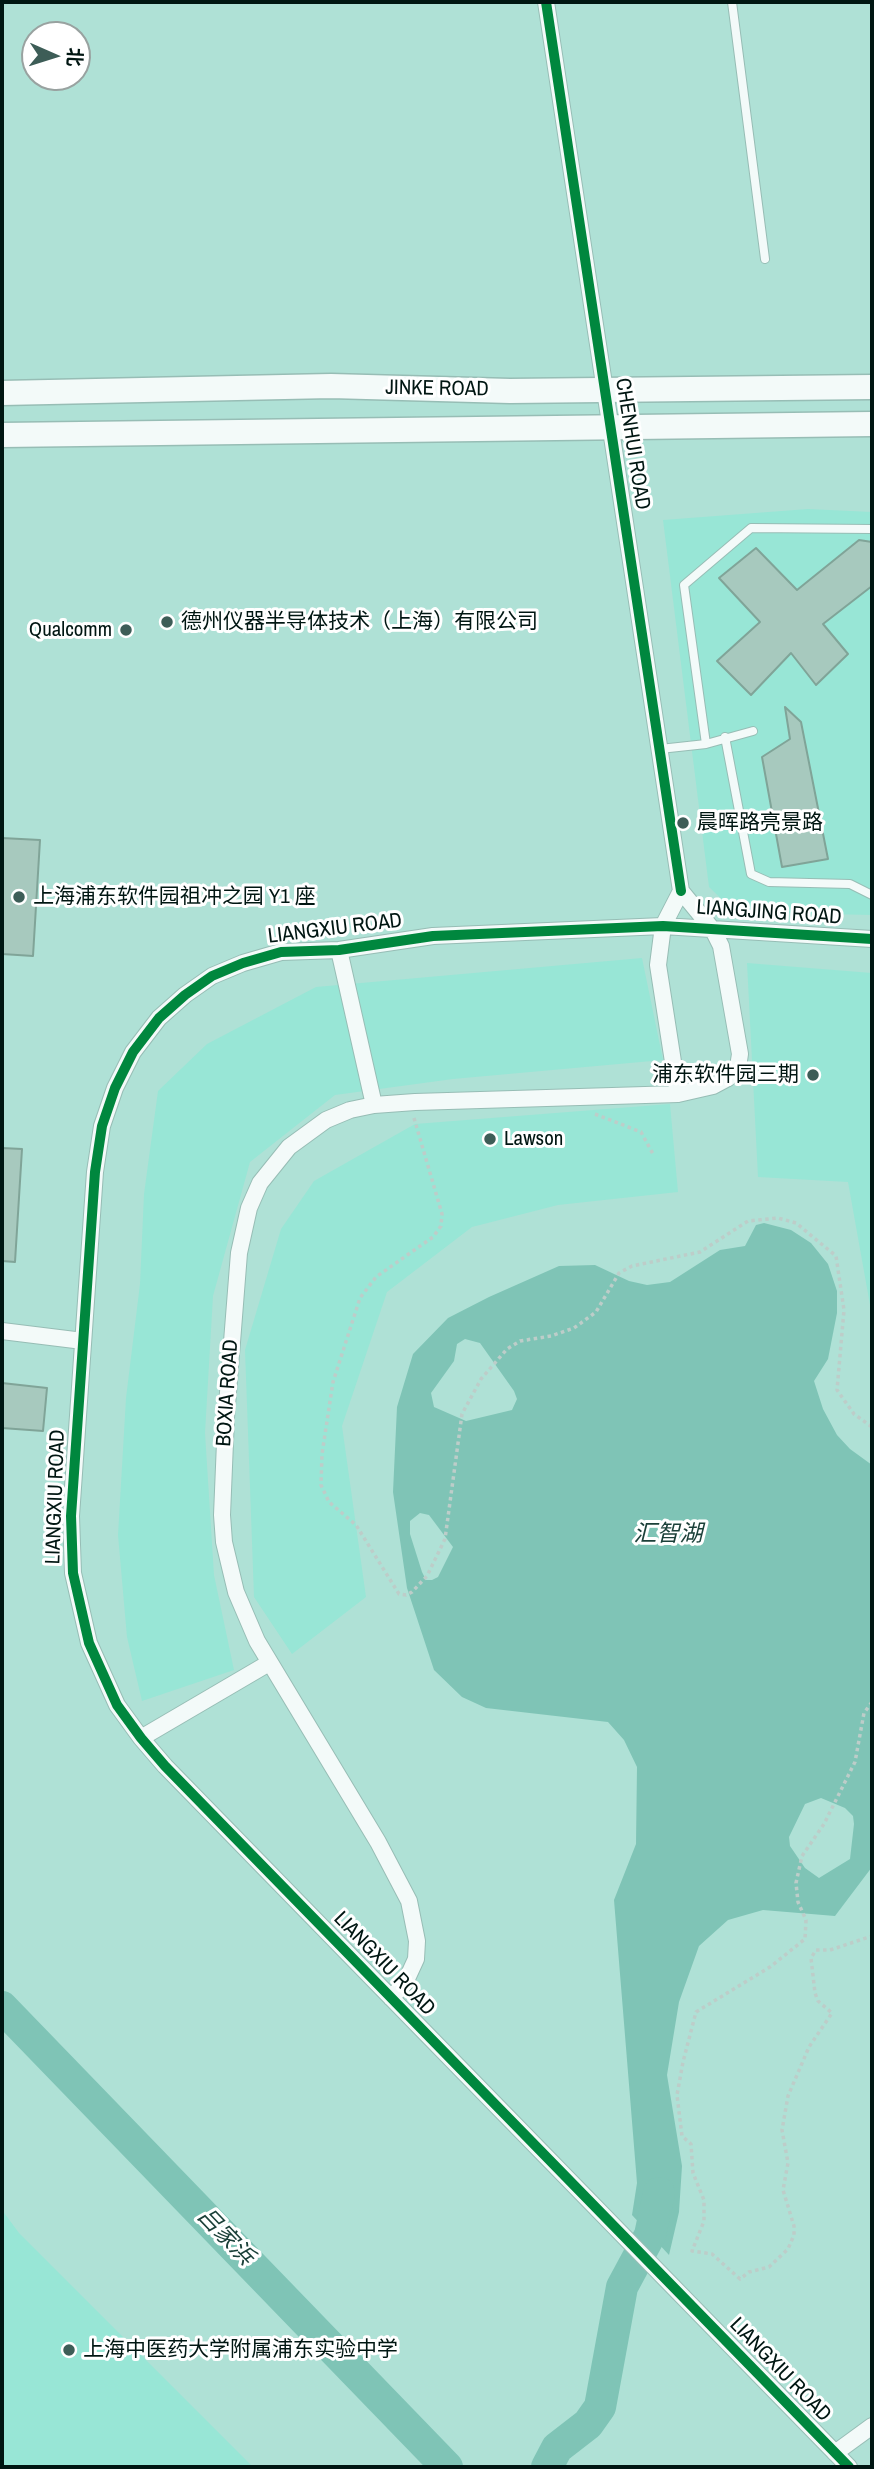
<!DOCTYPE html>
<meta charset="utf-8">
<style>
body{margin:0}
#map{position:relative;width:874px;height:2469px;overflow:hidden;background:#afe1d6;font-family:"Archivo Narrow","Noto Sans SC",sans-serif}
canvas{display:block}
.frame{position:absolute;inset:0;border:4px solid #001612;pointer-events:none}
.north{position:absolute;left:21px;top:21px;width:70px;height:70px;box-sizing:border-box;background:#fff;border:2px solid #99a2a0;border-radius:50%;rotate:93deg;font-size:19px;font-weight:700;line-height:28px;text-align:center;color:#001612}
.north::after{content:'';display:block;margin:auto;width:24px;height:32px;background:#3d5d57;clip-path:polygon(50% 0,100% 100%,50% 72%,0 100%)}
</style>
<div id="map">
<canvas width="874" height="2469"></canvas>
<div class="frame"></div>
<div class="north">北</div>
</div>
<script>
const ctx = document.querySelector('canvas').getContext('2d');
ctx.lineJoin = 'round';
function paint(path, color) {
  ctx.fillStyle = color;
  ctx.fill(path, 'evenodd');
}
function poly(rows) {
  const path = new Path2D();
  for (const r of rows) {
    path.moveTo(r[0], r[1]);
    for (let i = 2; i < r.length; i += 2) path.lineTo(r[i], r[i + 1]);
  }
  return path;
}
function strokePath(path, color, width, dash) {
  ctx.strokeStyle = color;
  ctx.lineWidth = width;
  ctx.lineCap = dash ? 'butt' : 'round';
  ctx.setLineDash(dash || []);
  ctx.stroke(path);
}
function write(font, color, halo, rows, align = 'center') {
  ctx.font = font + ' "Archivo Narrow","Noto Sans SC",sans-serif';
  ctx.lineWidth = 6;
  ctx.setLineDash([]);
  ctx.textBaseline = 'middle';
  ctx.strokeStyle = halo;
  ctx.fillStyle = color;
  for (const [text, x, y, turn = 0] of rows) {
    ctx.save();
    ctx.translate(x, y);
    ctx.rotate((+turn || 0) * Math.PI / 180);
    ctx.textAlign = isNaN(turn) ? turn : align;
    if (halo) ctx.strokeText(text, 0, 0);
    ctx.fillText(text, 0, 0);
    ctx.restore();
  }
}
const built = poly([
 [808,509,872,512,872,915,735,912,709,887,663,520],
 [642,958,663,1060,453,1079,335,1095,250,1162,213,1296,205,1433,214,1575,234,1670,142,1701,127,1637,118,1535,126,1398,140,1284,144,1194,158,1091,207,1044,316,987],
 [747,963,872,973,872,1316,848,1182,758,1177],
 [670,1104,678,1192,558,1205,472,1227,387,1292,342,1426,366,1597,292,1654,254,1597,245,1350,281,1229,314,1181,415,1124],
 [2,2210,19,2233,253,2467,2,2467]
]);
const water = poly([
 [764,1223,791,1230,811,1243,828,1264,837,1291,837,1313,828,1359,814,1381,823,1409,837,1435,850,1449,872,1465,872,1867,835,1916,763,1910,728,1920,699,1946,679,2002,667,2075,682,2166,679,2212,669,2255,632,2215,637,2183,614,1900,636,1844,637,1767,624,1740,608,1722,486,1708,462,1697,434,1670,407,1588,393,1492,397,1407,413,1354,448,1318,489,1297,559,1266,595,1265,629,1281,647,1285,670,1282,720,1250,745,1246,756,1225],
 [465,1339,480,1343,514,1391,517,1399,512,1410,466,1421,434,1407,431,1393,454,1361,457,1344],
 [420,1513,429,1515,453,1547,438,1577,432,1580,426,1580,422,1572,410,1534,410,1521],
 [821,1798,845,1808,853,1816,854,1824,850,1859,819,1878,805,1868,790,1846,789,1837,805,1804]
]);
const river = poly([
 [2,2007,447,2467],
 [547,2467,557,2448,588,2424,600,2407,622,2287,650,2235,659,2193]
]);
const building = poly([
 [859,540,872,542,872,586,823,624,848,654,816,685,791,653,751,695,717,661,760,622,719,578,756,548,797,590,859,540],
 [785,707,801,722,828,859,782,867,762,757,790,739,785,707],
 [2,838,40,840,33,956,2,954,2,838],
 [2,1148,22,1149,15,1262,2,1261,2,1148],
 [2,1383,47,1388,43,1431,2,1428,2,1383]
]);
const path = poly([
 [595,1114,641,1132,653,1154],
 [414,1118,442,1214,441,1226,433,1237,376,1277,360,1298,333,1382,322,1454,321,1485,329,1502,356,1525,399,1594,406,1595,412,1592,427,1576,445,1539,462,1414,481,1379,507,1349,520,1341,551,1336,574,1328,596,1312,619,1273,632,1266,700,1252,748,1221,778,1218,796,1223,836,1256,844,1310,837,1390,854,1414,872,1427],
 [872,1702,864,1713,855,1762,824,1824,802,1856,796,1883,798,1902,806,1920,805,1939,770,1967,696,2012,683,2062,677,2095,682,2136,691,2144,693,2173,704,2200,704,2221,692,2251,712,2254,740,2279,749,2272,769,2267,788,2249,794,2235,794,2226,783,2190,788,2163,782,2130,788,2096,809,2047,832,2013,818,2001,815,1993,811,1958,816,1950,830,1950,872,1936]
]);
const lane = poly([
 [732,2,765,259],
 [753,731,706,744,684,585,751,528,872,529],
 [725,737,751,874,769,882,850,884,872,895],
 [660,749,706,744]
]);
const street = poly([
 [339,950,374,1105],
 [678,1094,658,965,663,926,681,891],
 [2,1331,83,1341],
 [141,1738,269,1663],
 [391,1998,405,1983,416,1959,417,1941,409,1901,378,1842,257,1641,236,1592,224,1542,222,1515,226,1418,239,1253,249,1208,260,1183,289,1147,326,1120,350,1110,374,1105,415,1102,678,1094,713,1086,728,1078,738,1067,740,1054,721,946,713,930,681,891,546,2],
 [835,2453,872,2426],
 [849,2467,165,1766,141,1738,117,1705,89,1643,73,1573,71,1516,95,1172,102,1126,115,1088,133,1052,159,1018,185,995,212,976,243,963,281,952,339,950,433,936,663,926,872,939]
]);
const primary = poly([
 [2,393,331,386,510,391,872,387],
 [2,435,872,424]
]);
const cycleway = poly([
 [546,2,681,891],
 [849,2467,165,1766,141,1738,117,1705,89,1643,73,1573,71,1516,95,1172,102,1126,115,1088,133,1052,159,1018,185,995,212,976,243,963,281,952,339,950,433,936,663,926,872,939]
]);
const markers = [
 [167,622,7,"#3d5d57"],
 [126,630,7,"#3d5d57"],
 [683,823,7,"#3d5d57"],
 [19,897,7,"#3d5d57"],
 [813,1075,7,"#3d5d57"],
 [490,1139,7,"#3d5d57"],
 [69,2350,7,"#3d5d57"]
];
const streetNames = [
 ["JINKE ROAD",437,389,1],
 ["CHENHUI ROAD",632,444,81],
 ["LIANGJING ROAD",769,913,4],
 ["LIANGXIU ROAD",335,929,-7],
 ["BOXIA ROAD",228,1393,-86],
 ["LIANGXIU ROAD",56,1497,-88],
 ["LIANGXIU ROAD",384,1964,46],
 ["LIANGXIU ROAD",780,2370,46]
];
const poiNames = [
 ["德州仪器半导体技术（上海）有限公司",181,622],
 ["Qualcomm",112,630,"right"],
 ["晨晖路亮景路",697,823],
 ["上海浦东软件园祖冲之园 Y1 座",33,897],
 ["浦东软件园三期",799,1075,"right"],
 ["Lawson",504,1139],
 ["上海中医药大学附属浦东实验中学",83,2350]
];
const waterNames = [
 ["汇智湖",668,1535],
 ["吕家浜",225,2237,46]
];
paint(built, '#98e6d6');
paint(water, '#7fc4b6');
strokePath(river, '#7fc4b6', 32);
paint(building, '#a7c9be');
strokePath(building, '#80a498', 2);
strokePath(lane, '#97bdb5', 10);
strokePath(street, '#97bdb5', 18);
strokePath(primary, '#97bdb5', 27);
strokePath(path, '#bdcdc9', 3.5, [3.5, 3.5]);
strokePath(lane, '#f3faf9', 8);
strokePath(street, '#f3faf9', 16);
strokePath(primary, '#f3faf9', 24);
strokePath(cycleway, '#00873e', 10);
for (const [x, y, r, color] of markers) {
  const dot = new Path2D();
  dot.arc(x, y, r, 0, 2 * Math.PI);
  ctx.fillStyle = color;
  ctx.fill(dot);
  strokePath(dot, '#fff', 2.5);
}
write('21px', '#001612', '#fff', streetNames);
write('21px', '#001612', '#fff', poiNames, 'left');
write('italic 23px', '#1b4039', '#fff', waterNames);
</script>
